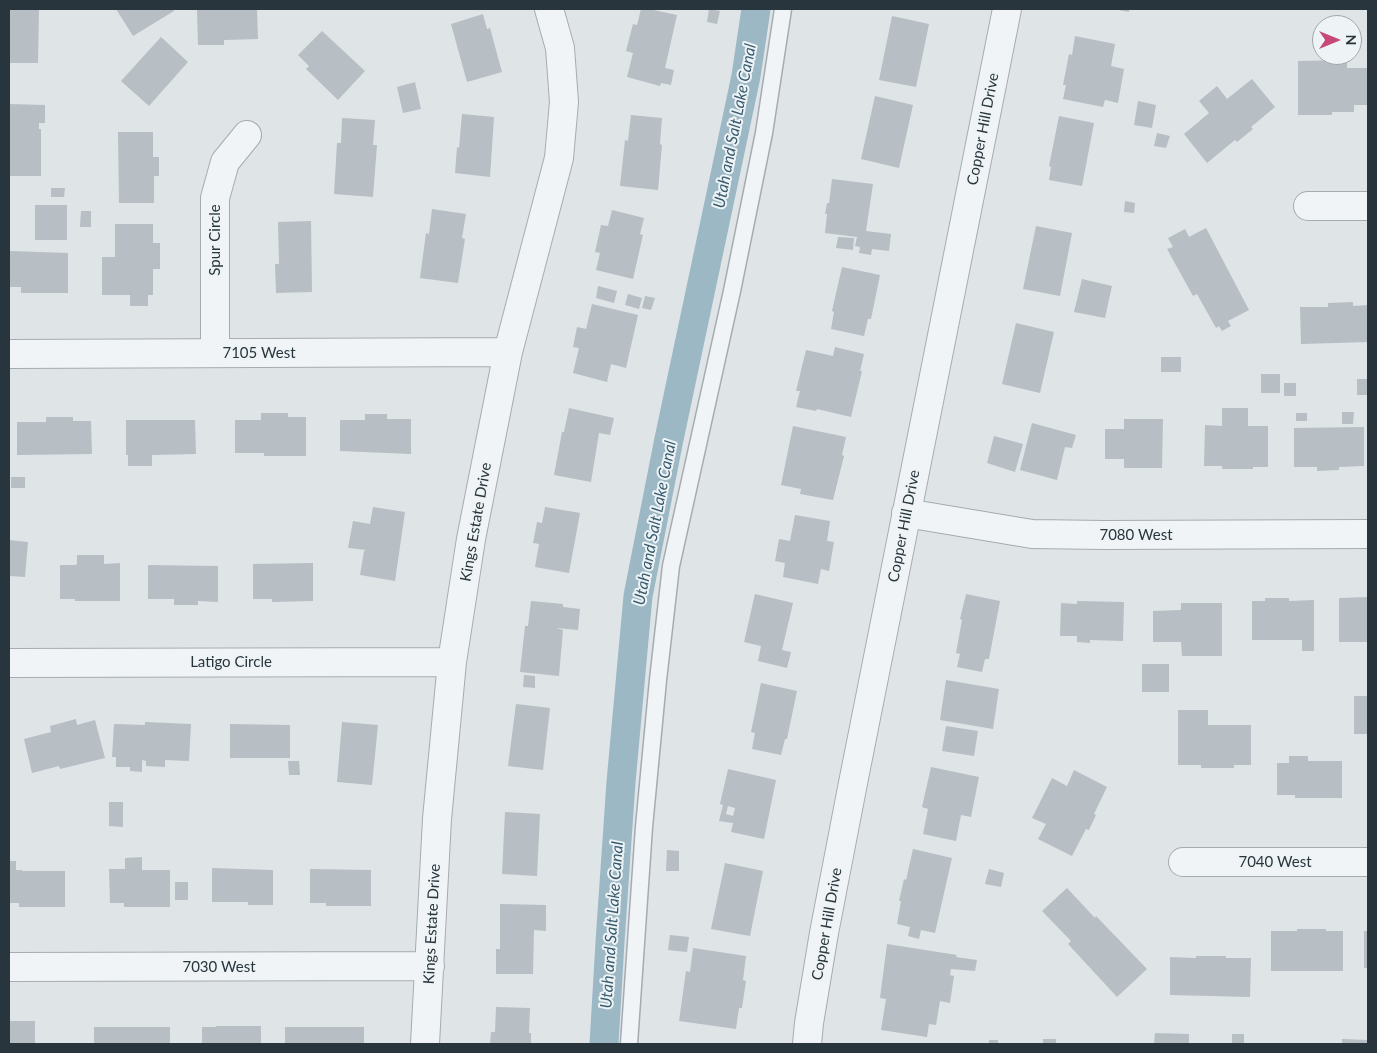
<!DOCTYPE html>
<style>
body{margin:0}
#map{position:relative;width:1377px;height:1053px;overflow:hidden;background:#dfe4e7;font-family:Lato,sans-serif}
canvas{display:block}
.frame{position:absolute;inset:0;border:10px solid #29353d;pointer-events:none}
.north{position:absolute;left:1312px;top:15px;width:50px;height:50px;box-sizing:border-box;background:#eef3f5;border:1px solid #9fa7ab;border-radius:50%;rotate:90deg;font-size:14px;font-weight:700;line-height:20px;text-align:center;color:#29353d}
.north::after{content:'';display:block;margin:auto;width:18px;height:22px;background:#c54b76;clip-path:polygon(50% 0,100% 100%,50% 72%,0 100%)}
</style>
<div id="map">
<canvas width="1377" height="1053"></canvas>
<div class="frame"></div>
<div class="north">N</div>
</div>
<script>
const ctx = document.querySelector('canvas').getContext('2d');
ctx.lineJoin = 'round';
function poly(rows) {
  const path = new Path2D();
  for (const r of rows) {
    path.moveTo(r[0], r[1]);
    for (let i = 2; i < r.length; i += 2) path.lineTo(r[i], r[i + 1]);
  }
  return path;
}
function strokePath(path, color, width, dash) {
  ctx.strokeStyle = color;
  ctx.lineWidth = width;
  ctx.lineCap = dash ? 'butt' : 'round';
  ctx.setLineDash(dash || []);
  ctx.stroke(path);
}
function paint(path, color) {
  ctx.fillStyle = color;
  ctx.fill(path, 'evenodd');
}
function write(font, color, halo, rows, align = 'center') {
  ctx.font = font + ' Lato,sans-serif';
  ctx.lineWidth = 4;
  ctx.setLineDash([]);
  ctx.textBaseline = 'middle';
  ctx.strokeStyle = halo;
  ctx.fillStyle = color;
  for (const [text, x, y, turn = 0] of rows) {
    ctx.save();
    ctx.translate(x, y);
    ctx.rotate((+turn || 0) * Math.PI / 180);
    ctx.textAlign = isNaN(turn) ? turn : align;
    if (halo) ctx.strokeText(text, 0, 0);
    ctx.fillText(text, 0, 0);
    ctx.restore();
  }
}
const canal = poly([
 [604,1044,610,942,621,782,638,596,669,439,746,76,756,9]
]);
const building = poly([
 [9,9,39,9,38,63,9,63],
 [116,9,173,9,174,11,133,36],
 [222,9,257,9,258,39,224,40,224,45,198,45,197,10],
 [641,9,649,9,677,15,665,68,674,70,671,85,661,83,660,86,627,77,633,53,626,51,633,24,637,25],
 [709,9,720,11,717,24,707,22],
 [1113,9,1129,9,1129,12],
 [483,14,487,29,490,28,502,72,467,82,451,24],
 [892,16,929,24,916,87,879,80],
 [322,31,365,71,338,100,306,69,309,66,298,55],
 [1075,36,1115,44,1111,66,1124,69,1118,103,1105,100,1103,107,1063,99,1066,85,1063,85,1069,54,1072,55],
 [161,37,188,62,149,106,121,81],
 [1347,60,1347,68,1368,68,1368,105,1354,105,1354,112,1332,112,1332,115,1298,115,1298,61],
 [1252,79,1275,107,1251,127,1253,129,1237,142,1235,140,1207,163,1184,134,1209,113,1199,101,1217,86,1227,99],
 [415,82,421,109,403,113,397,87],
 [875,96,913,105,899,168,861,159],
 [1138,101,1156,105,1152,128,1134,125],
 [9,104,45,105,45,123,39,123,39,129,41,129,41,176,9,176],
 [462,114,494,117,490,177,455,173,457,147,459,148],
 [631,115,662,118,660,144,662,145,658,190,620,186,625,140,628,141],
 [1059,116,1094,123,1082,186,1049,180,1051,167,1049,166],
 [342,118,375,120,373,145,377,145,373,197,334,194,337,143,341,143],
 [118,132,153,132,153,157,159,157,159,176,154,176,154,203,119,203],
 [1157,133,1170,136,1166,148,1154,146],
 [832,179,873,184,866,231,891,234,889,251,872,249,871,255,859,253,860,247,855,246,857,237,825,233,827,214,825,214,827,203,829,203],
 [51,188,65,188,64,197,51,197],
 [1125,201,1135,203,1134,213,1124,212],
 [35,205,67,205,67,240,35,240],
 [432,209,466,214,462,238,465,239,458,283,420,278,426,233,429,234],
 [612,210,644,218,640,234,643,235,633,279,596,270,600,253,595,252,601,225,608,226],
 [81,211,91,211,91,227,80,227],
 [311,221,312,292,276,293,275,264,279,264,278,222],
 [115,224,153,224,153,243,160,243,160,269,153,269,153,295,148,295,148,306,130,306,130,295,102,295,102,257,115,257],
 [1036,226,1072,233,1060,296,1023,289],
 [1206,228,1249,310,1228,321,1231,326,1222,331,1219,326,1216,328,1197,294,1193,296,1167,249,1173,247,1168,238,1185,229,1189,237],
 [838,237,854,238,853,250,836,248],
 [9,251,68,253,68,293,21,293,21,287,9,287],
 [842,267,880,275,871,319,868,319,864,336,831,329,834,312,832,311],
 [1082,279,1112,286,1105,318,1074,312],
 [598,286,617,291,614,303,596,298],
 [628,294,642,298,639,309,625,305],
 [645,296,655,298,651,310,642,308],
 [1353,302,1353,306,1368,305,1368,342,1301,344,1300,307,1328,307,1328,303],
 [592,304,638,315,626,368,611,364,607,382,573,373,579,348,573,347,577,327,586,329],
 [1016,323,1054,332,1040,393,1002,384],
 [835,347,864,354,860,371,862,371,851,417,817,409,816,411,796,407,800,391,796,391,806,350,833,356],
 [1161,357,1181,357,1181,372,1161,372],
 [1261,374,1280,374,1280,393,1261,393],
 [1357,379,1368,379,1368,395,1357,395],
 [1284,383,1296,383,1296,396,1284,396],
 [569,408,614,418,610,435,599,433,591,482,554,475,562,432,564,432],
 [1222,408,1248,408,1248,426,1268,426,1268,467,1253,467,1253,469,1222,469,1222,466,1204,466,1205,425,1222,426],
 [1342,412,1354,412,1353,424,1342,424],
 [261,413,288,413,288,417,306,417,306,456,264,456,264,453,235,453,235,420,261,420],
 [1296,413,1307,413,1307,421,1296,421],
 [365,414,387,414,387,419,411,419,411,454,340,451,340,420,365,420],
 [46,417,73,417,73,421,91,421,92,454,17,455,17,422,46,422],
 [1124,419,1163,419,1162,468,1124,468,1124,459,1105,459,1105,429,1124,429],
 [126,420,195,420,196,454,152,455,152,466,128,466,128,455,126,455],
 [1032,423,1076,435,1072,448,1065,447,1057,480,1020,470],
 [793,426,846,437,842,455,844,456,833,500,800,494,801,489,781,485],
 [1364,427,1364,466,1339,467,1339,470,1317,471,1317,467,1294,467,1294,428],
 [994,436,1023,444,1015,472,987,463],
 [11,477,25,477,25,488,11,488],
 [373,507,405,512,395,581,360,575,364,551,366,550,348,548,353,521,370,524],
 [545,507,580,513,569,573,535,567,539,544,533,543,537,522,542,523],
 [795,515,830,521,827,541,834,542,829,571,821,569,818,584,783,577,785,563,775,561,779,539,790,541],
 [9,540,28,542,25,577,9,576],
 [77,555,104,555,104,564,120,563,120,601,75,601,75,599,60,599,60,565,75,565,77,564],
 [313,563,313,601,272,602,272,599,253,599,253,564],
 [148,565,218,566,218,602,198,601,198,605,174,605,174,599,148,599],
 [755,594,793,603,782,650,791,652,787,668,758,661,761,646,744,642],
 [966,594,1000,601,989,659,985,659,982,672,957,667,960,654,956,653,962,620,960,619],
 [1368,597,1368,642,1339,642,1339,598],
 [1265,598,1289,598,1289,601,1314,600,1314,651,1302,651,1302,640,1252,640,1252,601,1265,601],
 [531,601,563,604,563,607,580,609,578,630,556,628,563,630,559,676,520,672,525,626,528,626],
 [1077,601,1124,602,1123,641,1090,640,1090,643,1077,642,1077,636,1060,636,1061,603,1077,604],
 [1181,603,1222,603,1222,656,1182,656,1181,642,1153,642,1153,611,1181,610],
 [1142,664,1169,664,1169,692,1142,692],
 [524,675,535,676,535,688,523,687],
 [946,680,999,689,993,729,940,720],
 [761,683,797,691,787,739,785,739,781,755,752,749,755,733,751,732],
 [1354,696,1368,696,1368,734,1354,734],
 [516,704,550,708,543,770,508,766],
 [1178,710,1208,710,1208,725,1251,725,1251,765,1234,765,1234,768,1201,768,1201,765,1178,765],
 [76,719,77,725,95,720,105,758,60,769,59,766,32,773,24,739,51,732,50,726],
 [145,722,191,724,189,761,165,760,165,767,146,766,146,761,142,760,142,772,130,771,130,767,116,767,116,757,112,757,114,724,145,725],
 [342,722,378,725,372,785,337,782],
 [230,724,290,725,290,758,230,758],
 [946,726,978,731,974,756,942,751],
 [1289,756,1308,756,1308,761,1342,761,1342,798,1295,798,1295,795,1277,795,1277,763,1289,763],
 [288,761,299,761,300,775,289,775],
 [931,767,979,777,971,817,961,815,956,841,923,834,928,809,922,807],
 [728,769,776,780,764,839,731,832,733,823,719,821,723,805,720,804],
 [728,806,735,808,733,816,726,814],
 [1074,770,1107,787,1094,814,1096,815,1089,830,1086,829,1072,856,1038,839,1046,824,1032,818,1052,778,1067,786],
 [109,802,123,802,123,827,109,826],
 [505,812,540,814,537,876,502,874],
 [913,849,952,858,935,933,921,930,919,939,908,936,910,927,897,924,901,901,899,901,904,879,906,880],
 [667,850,679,851,679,871,666,871],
 [142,857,142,870,170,870,170,907,124,907,124,903,110,903,109,869,125,869,125,858],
 [9,861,16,861,16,870,22,870,22,871,65,871,65,907,19,907,19,903,9,903],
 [725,863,763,871,750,936,711,929],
 [212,868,273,870,273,905,248,905,248,902,212,902],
 [310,869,371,870,371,906,326,906,326,903,310,903],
 [989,869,1004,873,1001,887,985,884],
 [175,882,188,882,188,900,175,900],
 [1067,888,1095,918,1096,916,1147,969,1117,997,1068,944,1071,941,1042,911],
 [500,904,546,905,546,931,534,930,533,974,496,974,496,949,500,949],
 [1297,929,1326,929,1326,931,1343,931,1343,971,1271,971,1271,931,1297,931],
 [1364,931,1368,931,1368,968,1364,968],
 [670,935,689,937,687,952,668,950],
 [887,944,957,955,956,957,977,960,975,971,951,969,950,975,954,976,950,1003,940,1001,936,1025,929,1024,927,1037,881,1030,886,999,880,998],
 [693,948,746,956,743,980,746,981,742,1008,739,1008,736,1029,679,1021,686,971,690,972],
 [1196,956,1226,956,1226,958,1251,958,1250,997,1170,995,1170,957,1196,958],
 [496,1007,530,1008,529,1033,531,1033,531,1044,490,1044,491,1032,495,1032],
 [9,1021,35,1021,35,1044,9,1044],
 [216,1026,261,1026,261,1044,202,1044,202,1027,216,1027],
 [94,1027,170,1027,170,1044,94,1044],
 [285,1027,364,1027,364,1044,285,1044],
 [1155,1033,1189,1034,1189,1044,1154,1044],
 [1232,1034,1244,1034,1244,1044,1232,1044],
 [1043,1039,1056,1039,1056,1044,1043,1044],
 [1342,1039,1368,1040,1368,1044,1342,1044],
 [989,1040,998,1040,998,1044,989,1044]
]);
const service = poly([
 [629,1044,644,827,658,680,671,566,732,291,764,133,783,9]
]);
const minor = poly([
 [1308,206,1368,206],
 [215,353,215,198,225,162,247,135],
 [9,354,508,352],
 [906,513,1032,534,1104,535,1368,534],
 [9,663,452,662],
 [1183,862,1368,862],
 [9,967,430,966],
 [425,1044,437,819,452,662,471,539,508,352,559,158,564,102,560,48,549,9],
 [807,1044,809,1023,824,933,853,783,1007,9]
]);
const streetNames = [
 ["Copper Hill Drive",983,129,-79],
 ["Spur Circle",215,240,-90],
 ["7105 West",259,353],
 ["Kings Estate Drive",476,522,-80],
 ["Copper Hill Drive",904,526,-79],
 ["7080 West",1136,535],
 ["Latigo Circle",231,662],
 ["7040 West",1275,862],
 ["Kings Estate Drive",432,924,-87],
 ["Copper Hill Drive",827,924,-80],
 ["7030 West",219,967]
];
const waterNames = [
 ["Utah and Salt Lake Canal",735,126,-79],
 ["Utah and Salt Lake Canal",655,523,-79],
 ["Utah and Salt Lake Canal",612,925,-86]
];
strokePath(canal, '#9cb8c5', 29);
paint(building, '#b7bec4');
strokePath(service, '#a5acb1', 19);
strokePath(minor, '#a5acb1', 30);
strokePath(service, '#f1f4f6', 16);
strokePath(minor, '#f1f4f6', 28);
write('15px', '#29353d', '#eef3f5', streetNames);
write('italic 16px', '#365b6f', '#eef3f5', waterNames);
</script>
